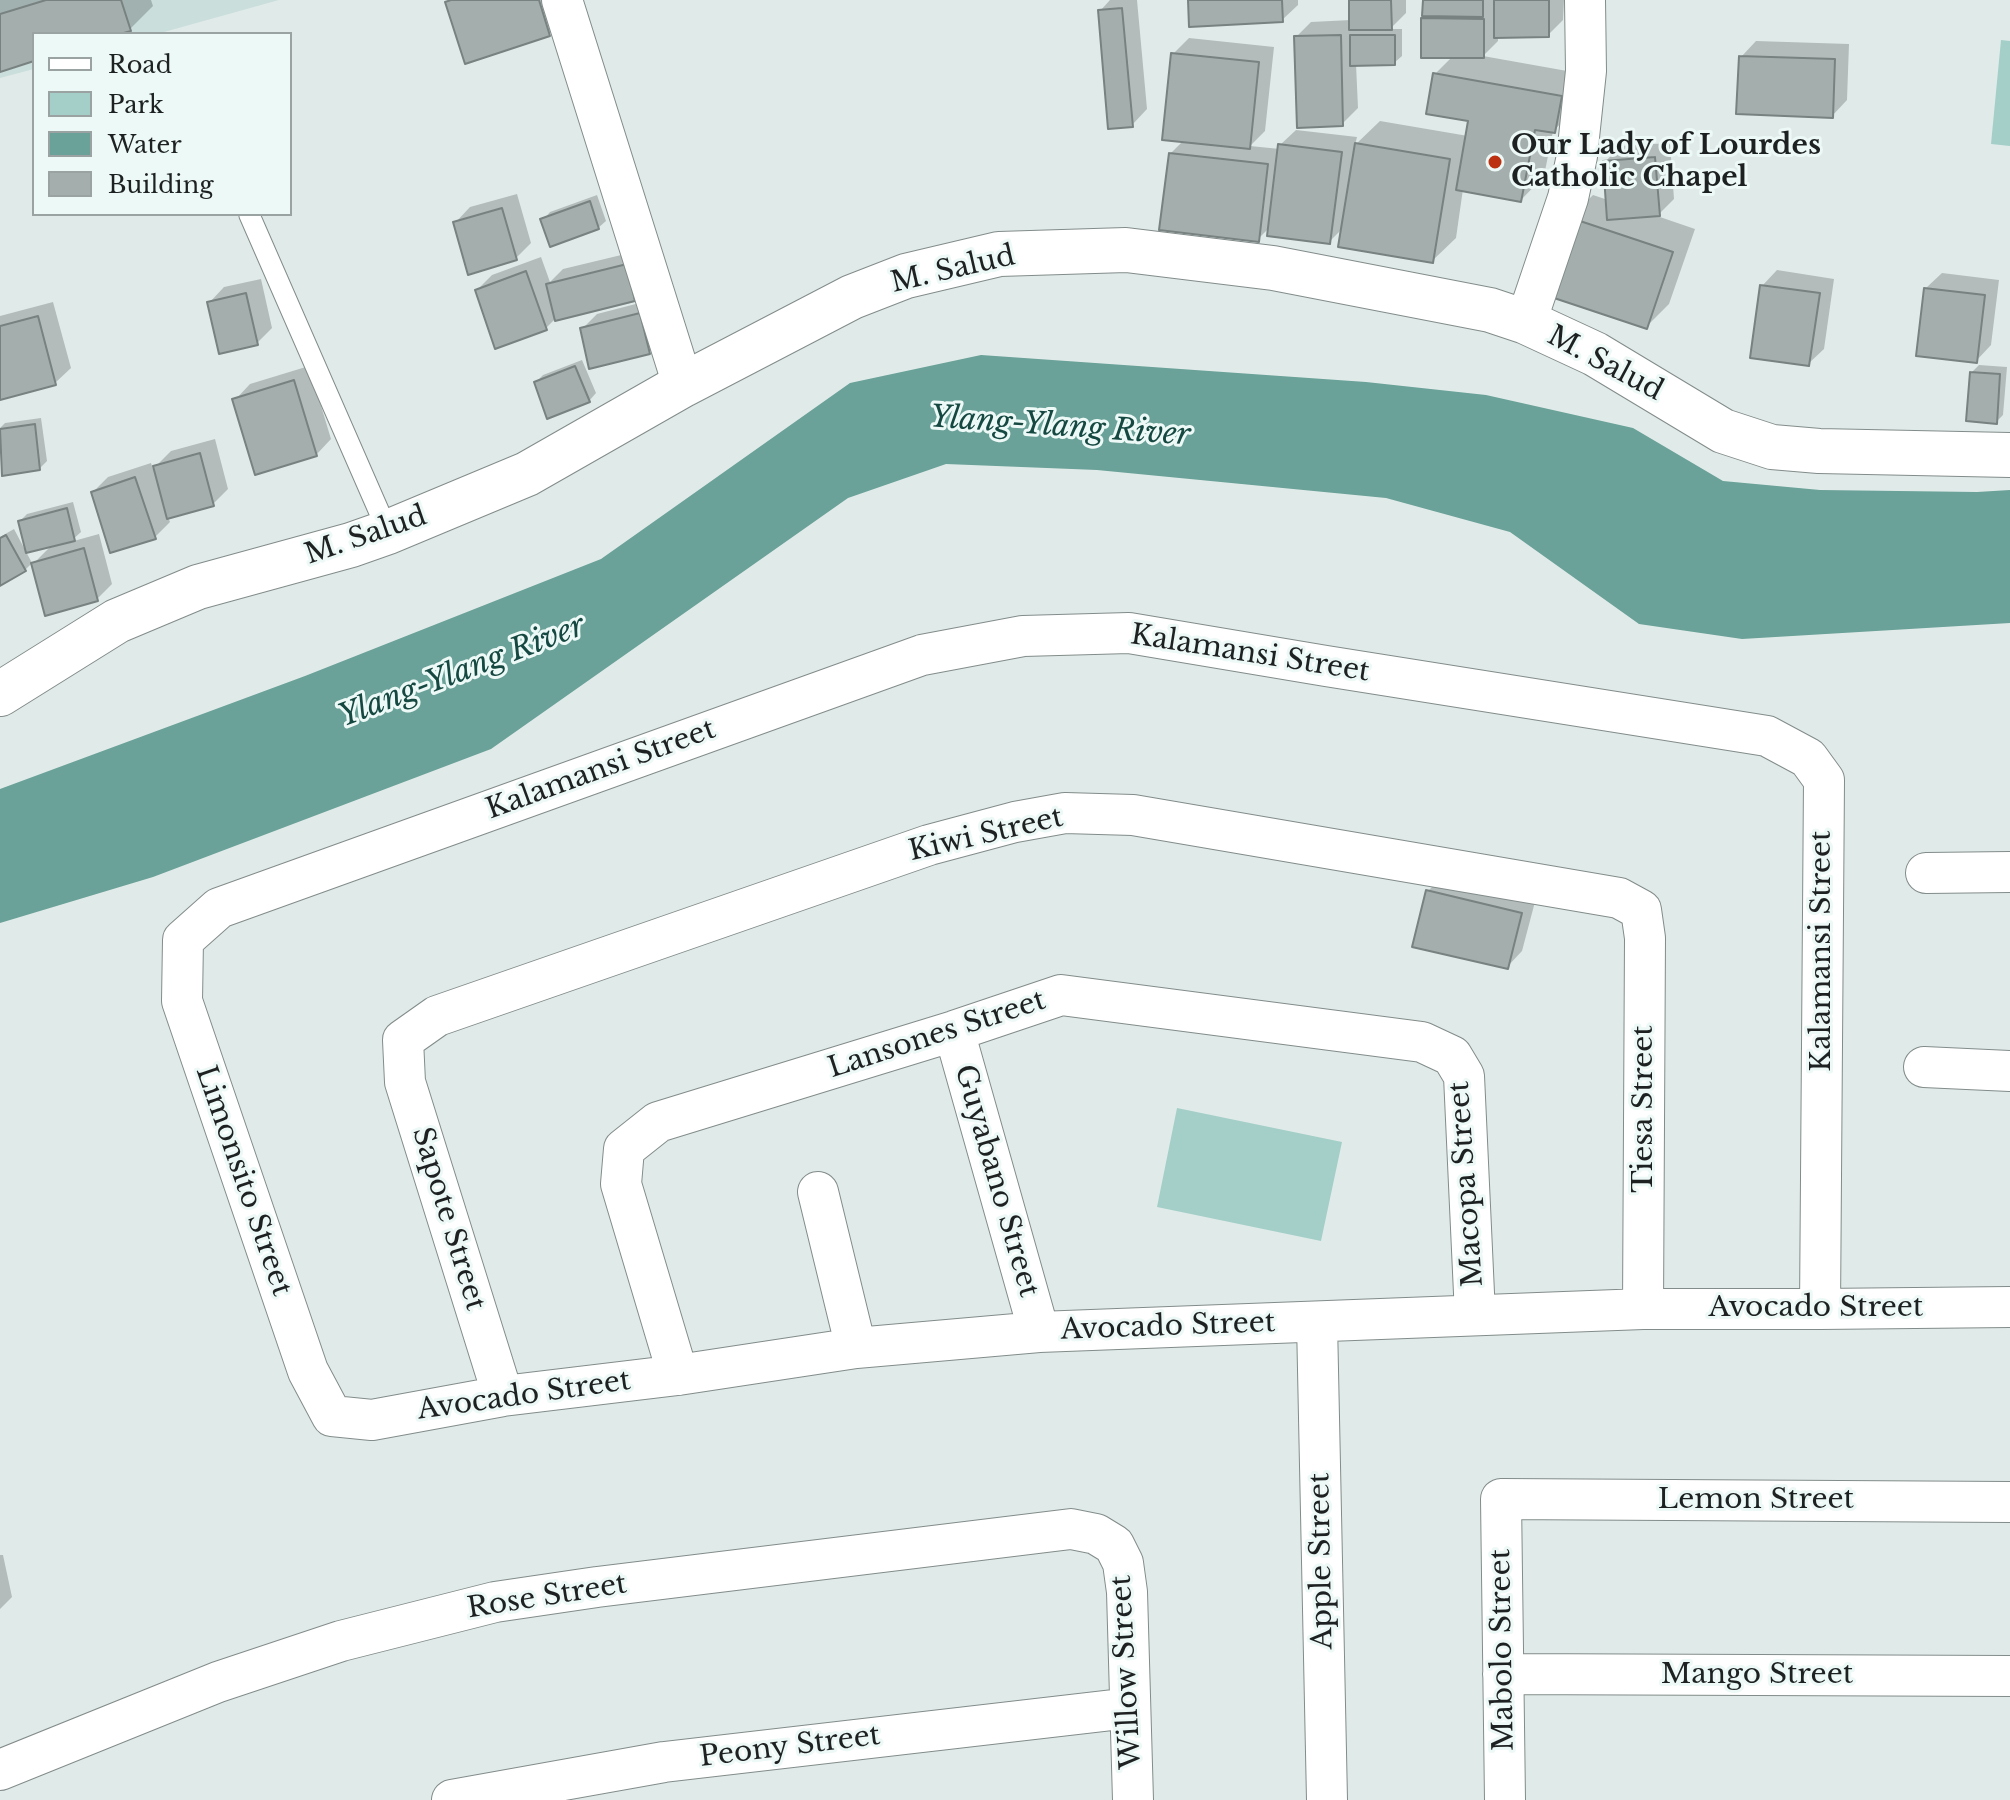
<!DOCTYPE html>
<style>
body{margin:0}
#map{position:relative;width:2010px;height:1800px;overflow:hidden;background:#e0ebe9;font-family:"Libre Baskerville",serif}
canvas{display:block}
.legend{position:absolute;left:32px;top:32px;width:260px;height:184px;box-sizing:border-box;background:#edf9f6;border:2px solid #9aa3a1;margin:0;padding:10px 14px;list-style:none;font-size:24px;color:#1d2121}
.legend li{display:flex;align-items:center;gap:16px;height:40px}
.legend b{width:40px;border:2px solid #9aa3a1}
</style>
<div id="map">
<canvas width="2010" height="1800"></canvas>
<ul class="legend">
<li><b style="height:10px;background:#fff"></b>Road</li>
<li><b style="height:22px;background:#a4cfc8"></b>Park</li>
<li><b style="height:22px;background:#6aa198"></b>Water</li>
<li><b style="height:22px;background:#a4afad"></b>Building</li>
</ul>
</div>
<script>
const ctx = document.querySelector('canvas').getContext('2d');
ctx.lineJoin = 'round';
function paint(path, color) {
  ctx.fillStyle = color;
  ctx.fill(path, 'evenodd');
}
function poly(rows) {
  const path = new Path2D();
  for (const r of rows) {
    path.moveTo(r[0], r[1]);
    for (let i = 2; i < r.length; i += 2) path.lineTo(r[i], r[i + 1]);
  }
  return path;
}
function strokePath(path, color, width, dash) {
  ctx.strokeStyle = color;
  ctx.lineWidth = width;
  ctx.lineCap = dash ? 'butt' : 'round';
  ctx.setLineDash(dash || []);
  ctx.stroke(path);
}
function write(font, color, halo, rows, align = 'center') {
  ctx.font = font + ' "Libre Baskerville",serif';
  ctx.lineWidth = 6;
  ctx.setLineDash([]);
  ctx.textBaseline = 'middle';
  ctx.strokeStyle = halo;
  ctx.fillStyle = color;
  for (const [text, x, y, turn = 0] of rows) {
    ctx.save();
    ctx.translate(x, y);
    ctx.rotate((+turn || 0) * Math.PI / 180);
    ctx.textAlign = isNaN(turn) ? turn : align;
    if (halo) ctx.strokeText(text, 0, 0);
    ctx.fillText(text, 0, 0);
    ctx.restore();
  }
}
const built = poly([
 [0,0,279,0,157,34,34,34,34,69,0,78]
]);
const green = poly([
 [2001,40,2010,41,2010,146,1991,144],
 [1177,1108,1342,1142,1321,1241,1157,1207]
]);
const water = poly([
 [981,355,1366,382,1486,395,1633,428,1723,481,1820,490,1977,492,2010,490,2010,623,1742,639,1639,624,1510,532,1386,498,1097,470,946,464,848,498,491,749,153,877,0,923,0,789,305,676,601,559,850,383]
]);
const shadow = poly([
 [0,0,151,0,153,6,130,29,113,34,34,34,34,59,0,70],
 [450,0,558,0,564,19,549,34,447,2],
 [1110,0,1137,0,1147,109,1132,125,1100,11],
 [1190,0,1298,0,1298,5,1282,20],
 [1351,0,1406,0,1406,13,1390,29,1402,29,1402,56,1394,63,1356,64,1358,108,1342,124,1296,37,1311,22,1351,20],
 [1425,0,1564,0,1563,20,1548,35,1498,36,1498,41,1483,56,1584,74,1577,108,1553,131,1544,176,1521,200,1463,189,1456,238,1432,261,1343,228,1329,242,1270,227,1258,239,1171,153,1184,140,1173,54,1189,38,1274,47,1265,131,1250,146,1280,149,1280,145,1296,130,1357,137,1355,145,1380,121,1468,136,1471,120,1435,74,1453,56,1423,19,1428,14],
 [1756,41,1849,44,1847,100,1832,116,1741,57],
 [1670,143,1674,199,1657,216,1695,229,1669,304,1646,327,1570,218,1593,195,1608,200,1605,162,1620,146],
 [517,194,531,243,516,258,455,223,470,207],
 [597,195,606,221,598,228,543,220,550,212],
 [642,250,650,284,634,300,555,319,545,329,477,290,492,275,541,257,550,282,563,269],
 [1777,270,1834,279,1824,349,1808,364,1762,286],
 [1942,273,1999,280,1991,345,1976,361,1926,288],
 [261,279,272,328,257,343,209,303,224,287],
 [655,299,664,337,649,352,582,329,597,314],
 [53,302,71,368,55,383,0,398,0,316],
 [582,360,596,393,589,401,536,382,543,375],
 [1979,365,2007,367,2003,415,1996,422,1972,372],
 [309,366,331,439,316,455,235,400,250,384],
 [41,418,47,461,40,468,4,473,0,428,5,423],
 [215,439,228,489,213,504,168,517,170,522,155,537,93,492,108,477,151,463,153,469,171,451],
 [73,502,81,532,70,542,99,534,112,584,97,599,33,564,53,544,20,521,27,514],
 [14,529,32,563,25,570,0,583,0,537],
 [1443,876,1536,898,1522,951,1507,967,1428,891],
 [0,1555,3,1555,12,1597,0,1609]
]);
const building = poly([
 [46,0,121,0,131,31,120,34,34,34,34,61,0,72,0,14,46,0],
 [451,0,539,0,550,36,465,64,445,2,451,0],
 [1188,0,1282,0,1283,22,1189,27,1188,0],
 [1349,0,1391,0,1392,30,1349,30,1349,0],
 [1423,0,1483,0,1483,17,1422,16,1423,0],
 [1494,0,1549,0,1549,37,1494,38,1494,0],
 [1122,8,1133,127,1108,129,1098,10,1122,8],
 [1421,18,1484,19,1484,58,1421,58,1421,18],
 [1341,35,1343,126,1297,128,1294,36,1341,35],
 [1350,35,1395,35,1395,65,1350,66,1350,35],
 [1171,53,1259,62,1250,149,1162,140,1171,53],
 [1739,56,1835,59,1833,118,1736,114,1739,56],
 [1433,73,1562,96,1555,133,1535,130,1521,202,1456,190,1468,121,1426,114,1433,73],
 [1355,143,1450,159,1433,263,1338,247,1355,143],
 [1278,144,1342,152,1330,244,1267,236,1278,144],
 [1169,153,1268,164,1259,242,1159,230,1169,153],
 [1655,157,1660,216,1607,220,1603,161,1655,157],
 [590,201,599,229,550,247,540,219,590,201],
 [502,208,517,260,468,275,453,222,502,208],
 [1568,217,1673,252,1647,329,1542,294,1568,217],
 [627,264,635,301,555,321,546,284,627,264],
 [526,271,547,330,495,349,475,290,526,271],
 [1760,285,1820,293,1809,366,1750,358,1760,285],
 [1924,288,1985,295,1977,363,1916,356,1924,288],
 [246,293,258,345,219,354,207,302,246,293],
 [640,313,650,354,589,369,580,328,640,313],
 [38,316,56,385,0,400,0,326,38,316],
 [575,366,590,402,547,419,534,382,575,366],
 [1970,372,2000,374,1997,424,1966,421,1970,372],
 [294,380,317,456,255,475,232,399,294,380],
 [35,424,40,470,2,476,0,429,35,424],
 [200,453,214,506,167,519,153,466,200,453],
 [135,477,156,539,110,553,91,492,135,477],
 [67,508,75,541,26,553,18,521,67,508],
 [6,535,26,571,0,586,0,538,6,535],
 [84,548,98,601,45,616,31,563,84,548],
 [1426,890,1522,913,1508,969,1412,947,1426,890]
]);
const lane = poly([
 [249,214,388,532]
]);
const street = poly([
 [562,0,683,385],
 [1526,322,1568,198,1577,156,1586,71,1585,0],
 [1926,873,2010,872],
 [954,1031,1039,1332],
 [1924,1067,2010,1071],
 [818,1192,856,1348],
 [1820,1309,1824,780,1808,758,1767,736,1326,666,1129,633,1023,636,922,655,219,908,183,940,182,1001,308,1371,332,1416,372,1420,503,1396,678,1375,856,1348,1039,1332,1643,1309,1820,1309,2010,1307],
 [1317,1322,1327,1800],
 [678,1375,621,1184,624,1149,658,1122,954,1031,1061,995,1422,1042,1452,1056,1464,1076,1475,1315],
 [503,1396,405,1082,403,1040,437,1016,929,845,1015,822,1065,813,1133,815,1619,898,1641,910,1645,938,1643,1309],
 [1503,1674,2010,1676],
 [0,1770,218,1682,341,1641,495,1602,597,1587,1071,1529,1096,1534,1114,1545,1123,1563,1127,1592,1133,1800],
 [452,1800,664,1762,1130,1708],
 [1505,1800,1501,1499,2010,1502]
]);
const secondary = poly([
 [0,694,117,621,198,587,351,545,388,532,527,474,683,385,852,297,906,276,999,254,1126,250,1273,268,1490,310,1526,322,1595,354,1723,431,1772,447,1819,451,2010,455]
]);
const markers = [
 [1495,162,8,"#bc3111"]
];
const poiNames = [
 ["Our Lady of Lourdes",1511,146],
 ["Catholic Chapel",1511,178]
];
const streetNames = [
 ["M. Salud",953,270,-13],
 ["M. Salud",1605,364,28],
 ["M. Salud",366,536,-19],
 ["Kalamansi Street",1250,654,9],
 ["Kalamansi Street",601,770,-20],
 ["Kiwi Street",986,835,-13],
 ["Kalamansi Street",1822,951,-90],
 ["Lansones Street",937,1035,-18],
 ["Tiesa Street",1644,1109,-90],
 ["Limonsito Street",243,1181,71],
 ["Guyabano Street",996,1181,74],
 ["Macopa Street",1467,1184,-94],
 ["Sapote Street",448,1219,73],
 ["Avocado Street",1816,1308],
 ["Avocado Street",1168,1327,-2],
 ["Avocado Street",524,1396,-8],
 ["Lemon Street",1756,1500],
 ["Apple Street",1322,1561,-91],
 ["Rose Street",547,1597,-9],
 ["Mabolo Street",1503,1650,-91],
 ["Willow Street",1127,1672,-93],
 ["Mango Street",1757,1675],
 ["Peony Street",790,1747,-7]
];
const waterNames = [
 ["Ylang-Ylang River",1060,427,4],
 ["Ylang-Ylang River",462,672,-21]
];
paint(built, '#cadedb');
paint(green, '#a4cfc8');
paint(water, '#6aa198');
paint(shadow, '#0003');
paint(building, '#a4afad');
strokePath(building, '#788280', 2);
strokePath(lane, '#828c8a', 22);
strokePath(street, '#828c8a', 42);
strokePath(secondary, '#828c8a', 46);
strokePath(lane, '#fff', 20);
strokePath(street, '#fff', 40);
strokePath(secondary, '#fff', 44);
for (const [x, y, r, color] of markers) {
  const dot = new Path2D();
  dot.arc(x, y, r, 0, 2 * Math.PI);
  ctx.fillStyle = color;
  ctx.fill(dot);
  strokePath(dot, '#edf9f6', 3);
}
write('bold 28px', '#1d2121', '#edf9f6', poiNames, 'left');
write('28px', '#1d2121', '#edf9f6', streetNames);
write('italic 30px', '#164842', '#edf9f6', waterNames);
</script>
